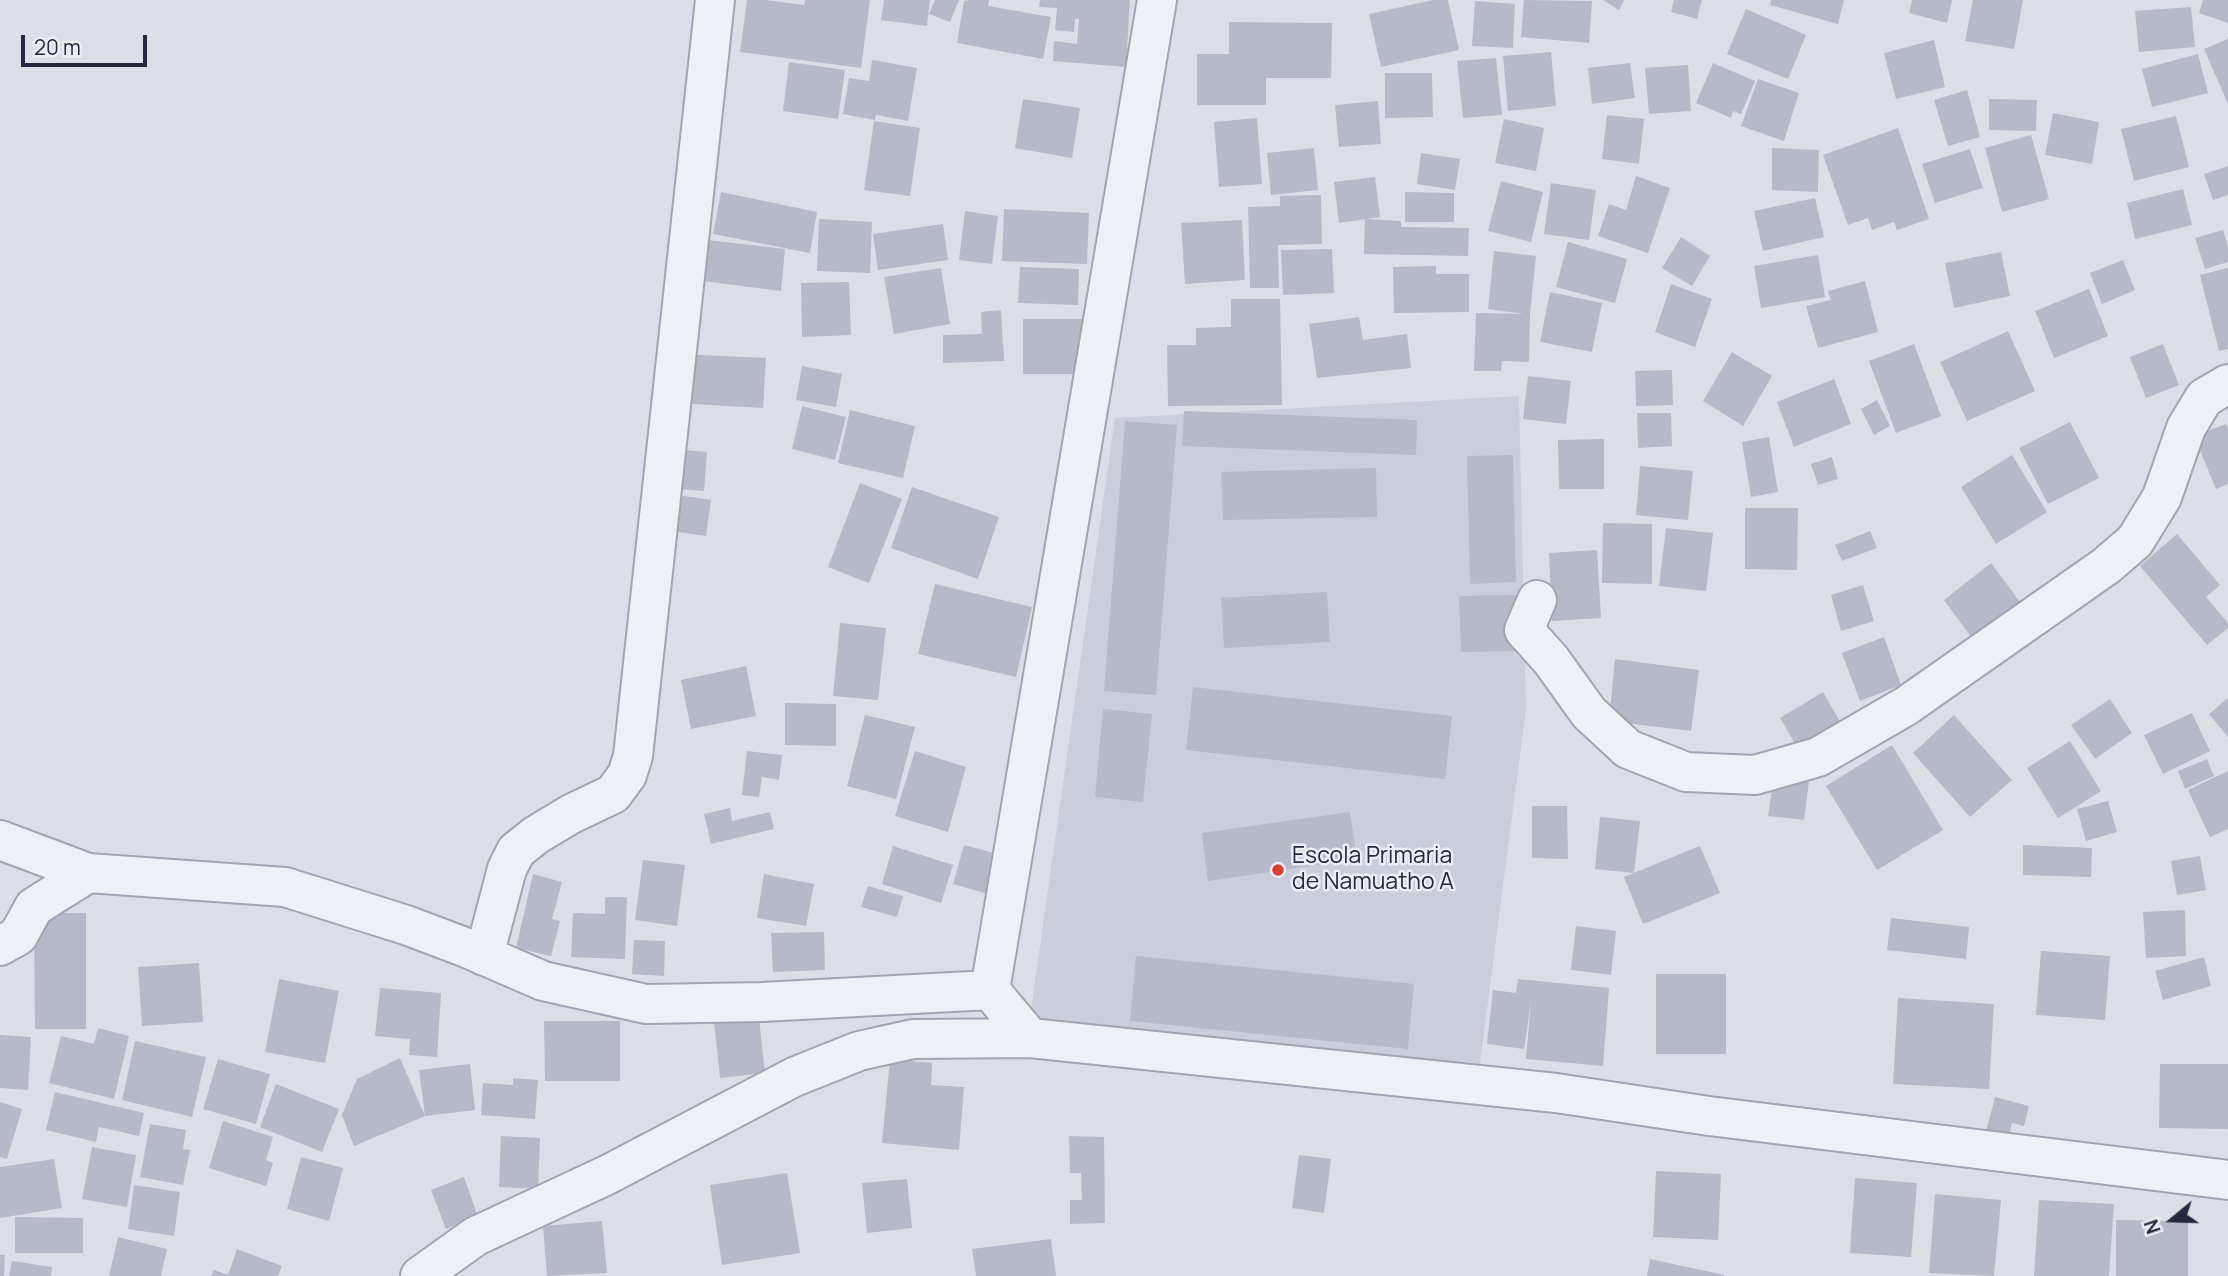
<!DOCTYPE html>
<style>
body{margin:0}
#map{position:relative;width:2228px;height:1276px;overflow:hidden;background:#dcdee7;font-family:Manrope,sans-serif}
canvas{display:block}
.north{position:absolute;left:2137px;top:1185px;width:70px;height:70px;-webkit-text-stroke:5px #eceef5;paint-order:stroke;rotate:251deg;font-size:19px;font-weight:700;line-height:28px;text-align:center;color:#25293f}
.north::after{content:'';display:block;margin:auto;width:24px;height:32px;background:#25293f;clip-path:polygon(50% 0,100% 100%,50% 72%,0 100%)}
.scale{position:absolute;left:21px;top:35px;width:126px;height:32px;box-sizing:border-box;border:4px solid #25293f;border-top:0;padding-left:9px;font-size:21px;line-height:24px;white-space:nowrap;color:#25293f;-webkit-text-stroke:5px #eceef5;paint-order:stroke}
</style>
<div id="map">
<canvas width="2228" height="1276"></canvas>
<div class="north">N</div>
<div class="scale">20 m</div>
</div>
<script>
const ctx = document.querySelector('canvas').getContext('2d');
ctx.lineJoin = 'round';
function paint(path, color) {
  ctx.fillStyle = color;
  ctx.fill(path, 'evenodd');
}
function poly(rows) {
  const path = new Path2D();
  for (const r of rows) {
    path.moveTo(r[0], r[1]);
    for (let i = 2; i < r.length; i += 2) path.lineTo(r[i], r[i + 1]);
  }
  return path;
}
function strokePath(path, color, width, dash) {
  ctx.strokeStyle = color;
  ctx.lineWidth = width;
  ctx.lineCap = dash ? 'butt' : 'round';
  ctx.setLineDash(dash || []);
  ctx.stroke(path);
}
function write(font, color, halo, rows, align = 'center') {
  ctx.font = font + ' Manrope,sans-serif';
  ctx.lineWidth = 5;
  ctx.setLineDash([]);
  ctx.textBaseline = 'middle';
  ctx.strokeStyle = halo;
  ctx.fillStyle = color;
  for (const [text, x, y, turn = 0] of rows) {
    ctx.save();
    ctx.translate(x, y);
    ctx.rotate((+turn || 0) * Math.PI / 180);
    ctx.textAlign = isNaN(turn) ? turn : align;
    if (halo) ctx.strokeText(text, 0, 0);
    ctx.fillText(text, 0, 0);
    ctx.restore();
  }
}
const built = poly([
 [1519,396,1526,709,1480,1063,1028,1030,1115,418]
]);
const building = poly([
 [747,0,766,0,804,5,805,0,870,0,861,68,740,52],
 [884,0,930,0,927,26,881,20],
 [935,0,959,0,950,22,929,14],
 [969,0,989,0,988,6,1051,17,1043,59,957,43,964,1],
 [1040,0,1130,0,1126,67,1053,61,1054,41,1077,44,1079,19,1075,19,1074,32,1055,30,1057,8,1039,7],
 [1433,0,1448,0,1459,50,1381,67,1369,14],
 [1524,0,1592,1,1589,43,1521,37],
 [1603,0,1624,0,1619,10],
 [1674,0,1702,0,1697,19,1671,12],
 [1771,0,1844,0,1838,24,1770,5],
 [1912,0,1952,0,1947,23,1909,13],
 [1973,0,2023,0,2014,49,1965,41],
 [2203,0,2228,0,2228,23,2199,13],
 [1475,1,1515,4,1513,48,1472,46],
 [2191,7,2195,47,2139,52,2135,11],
 [1746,9,1806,35,1788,79,1727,54],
 [1229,22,1332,23,1331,78,1266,78,1266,105,1197,105,1197,54,1229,54],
 [2228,39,2228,104,2204,49],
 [1934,40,1945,87,1896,99,1884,53],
 [1551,52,1556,106,1508,111,1503,56],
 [2198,54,2208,93,2152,107,2142,69],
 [1496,58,1502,115,1463,118,1457,61],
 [872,60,917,68,908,121,876,115,875,120,843,114,849,78,869,81],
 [789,62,845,70,838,119,783,111],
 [1630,63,1635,98,1592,104,1588,68],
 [1713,63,1755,81,1741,114,1733,111,1731,118,1696,103],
 [1688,65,1691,111,1649,114,1645,68],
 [1385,73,1432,73,1433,117,1385,118],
 [1758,79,1799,93,1784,141,1741,126],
 [1967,90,1980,137,1948,146,1934,100],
 [1023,99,1080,108,1072,158,1015,148],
 [1989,99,2037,100,2036,131,1989,130],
 [1378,101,1381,144,1339,147,1335,105],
 [2053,113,2099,122,2092,164,2045,155],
 [1607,115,1644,119,1639,164,1602,159],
 [2176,116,2189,167,2134,181,2121,129],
 [1257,118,1262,184,1219,187,1214,122],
 [1504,119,1544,128,1536,171,1495,163],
 [874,121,920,128,910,196,864,190],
 [1898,128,1929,219,1897,230,1894,222,1872,230,1868,218,1848,225,1823,155],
 [2031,135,2049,199,2002,212,1985,148],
 [1314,148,1318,190,1271,195,1267,153],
 [1772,148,1819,150,1818,192,1772,190],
 [1970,149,1983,188,1935,203,1922,164],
 [1421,153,1460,159,1455,190,1417,184],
 [2228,166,2228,195,2213,200,2204,174],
 [1636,176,1670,188,1648,253,1598,236,1609,204,1626,210],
 [1375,177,1380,217,1339,223,1334,182],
 [1501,181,1543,192,1531,242,1488,231],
 [1551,183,1596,190,1589,240,1544,234],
 [2183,189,2192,225,2135,239,2127,203],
 [721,192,817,212,810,253,713,234],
 [1405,192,1454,193,1454,222,1405,222],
 [1321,195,1322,244,1278,245,1279,288,1250,288,1248,207,1280,206,1280,196],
 [1815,198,1824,237,1763,251,1754,211],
 [1004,209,1089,213,1087,264,1002,261],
 [965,211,998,216,992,264,959,260],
 [819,219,872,222,870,273,817,271],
 [1365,219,1401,221,1401,227,1469,228,1468,256,1364,254],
 [1242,220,1245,280,1185,284,1181,223],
 [943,224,948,260,878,270,873,234],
 [2223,230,2228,247,2228,262,2205,269,2195,238],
 [1681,237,1710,256,1692,286,1662,268],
 [708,240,785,249,781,291,703,281],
 [1568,242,1627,259,1615,303,1556,287],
 [1332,249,1334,293,1283,295,1281,250],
 [1494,251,1536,256,1530,314,1529,362,1502,361,1501,371,1474,371,1476,313,1524,314,1488,309],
 [2001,252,2010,296,1954,308,1945,263],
 [1818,255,1825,297,1761,308,1754,266],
 [2123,260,2135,290,2102,304,2090,273],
 [1436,266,1436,274,1469,274,1469,312,1394,313,1393,267],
 [1020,267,1079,269,1078,305,1018,303],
 [941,268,950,324,894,334,884,277],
 [2228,268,2228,349,2219,351,2200,275],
 [1865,281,1878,332,1818,348,1806,306,1831,300,1828,291],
 [849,282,851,335,802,337,801,283],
 [1671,284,1712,299,1695,347,1655,332],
 [2089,289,2108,336,2054,358,2035,311],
 [1550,292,1602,303,1592,352,1540,342],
 [1231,299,1280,299,1282,405,1168,406,1167,345,1196,345,1196,328,1231,327],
 [1001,310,1004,361,943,363,943,335,982,334,981,312],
 [1359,317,1363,340,1407,334,1411,368,1317,378,1309,324],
 [1023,319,1089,319,1088,374,1023,374],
 [2008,331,2035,391,1967,421,1940,362],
 [1914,344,1941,416,1896,433,1869,361],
 [2163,344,2179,385,2146,398,2130,357],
 [1732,352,1772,376,1743,426,1703,401],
 [677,354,766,358,763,408,675,403],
 [802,366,842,374,836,407,796,400],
 [1672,370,1673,405,1636,406,1635,371],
 [1528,376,1571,381,1566,424,1523,419],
 [1834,379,1851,424,1794,447,1777,402],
 [1877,400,1890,426,1874,435,1861,409],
 [802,406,846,417,835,460,792,449],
 [850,410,915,426,903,478,838,463],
 [1184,411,1417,420,1416,455,1182,446],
 [1637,413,1671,413,1672,446,1638,448],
 [1125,421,1177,425,1156,695,1104,691],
 [2070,422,2099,478,2048,504,2019,448],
 [2226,424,2228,428,2228,484,2216,489,2194,436],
 [1769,437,1778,492,1751,497,1742,442],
 [1604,439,1604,489,1559,489,1558,440],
 [671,449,707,452,704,491,667,488],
 [1513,455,1516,582,1470,584,1467,456],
 [2012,455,2047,512,1996,544,1961,487],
 [1832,457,1838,479,1818,485,1811,464],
 [1640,466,1693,471,1688,520,1636,515],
 [1376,468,1377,517,1223,520,1221,472],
 [860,483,902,499,869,583,828,567],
 [912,487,999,517,978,579,891,548],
 [670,494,711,500,706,536,665,530],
 [1745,508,1798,508,1797,570,1745,569],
 [1603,523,1652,524,1652,584,1602,583],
 [1666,528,1713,533,1706,591,1659,586],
 [1870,531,1877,548,1842,561,1835,545],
 [2177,534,2220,585,2206,597,2228,623,2228,628,2207,645,2140,566],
 [1597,550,1601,618,1552,621,1549,553],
 [1991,563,2020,602,1972,638,1944,600],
 [935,584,1032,607,1016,677,918,654],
 [1863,585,1874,621,1841,631,1831,595],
 [1327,592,1330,642,1224,648,1221,598],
 [1517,595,1518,651,1461,652,1459,596],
 [840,623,886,628,878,700,833,696],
 [1884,637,1901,685,1860,701,1842,653],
 [1615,659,1699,670,1691,731,1609,721],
 [746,666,756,716,691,729,681,680],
 [1193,687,1452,716,1445,779,1186,750],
 [1823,692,1846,732,1803,757,1780,718],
 [2228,698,2228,737,2209,714],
 [2110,699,2132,733,2095,759,2071,725],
 [785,703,836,704,836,746,785,745],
 [1103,709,1152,714,1143,802,1095,797],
 [2192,713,2210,751,2163,774,2144,735],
 [865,715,915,727,896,799,847,786],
 [1954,715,2012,780,1970,817,1913,753],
 [2070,741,2101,791,2058,818,2027,768],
 [1892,745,1943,830,1877,870,1826,786],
 [747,751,782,755,779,780,762,777,759,797,742,795],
 [915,751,966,767,948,832,895,816],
 [2207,759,2214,776,2185,789,2178,771],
 [2228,771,2228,829,2210,837,2188,790],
 [1774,776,1809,781,1804,820,1768,816],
 [2108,801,2117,832,2086,841,2077,809],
 [1532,806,1567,806,1568,859,1532,858],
 [730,808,732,821,770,812,774,829,711,844,704,814],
 [1350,812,1357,859,1208,881,1202,833],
 [1600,817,1640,821,1634,873,1595,869],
 [964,845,1009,857,999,897,953,884],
 [2023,845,2092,848,2091,877,2023,875],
 [893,846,953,865,941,903,882,884],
 [1700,846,1720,893,1643,924,1624,877],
 [2200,856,2206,890,2177,895,2171,861],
 [643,860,685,865,677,926,635,920],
 [533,874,562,882,552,919,560,921,551,956,516,948],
 [764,874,814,884,806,926,757,918],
 [868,886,903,896,897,917,861,907],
 [605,897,627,897,625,959,571,957,573,913,605,914],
 [2185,910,2186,956,2146,958,2143,912],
 [34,913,86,913,86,1029,35,1029],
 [1891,918,1969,927,1966,959,1887,950],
 [1576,926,1616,931,1611,975,1571,970],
 [824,932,825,970,773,972,771,933],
 [634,940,665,941,664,976,632,974],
 [2041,951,2110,956,2105,1020,2036,1015],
 [1136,956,1414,984,1408,1049,1130,1021],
 [2204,957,2211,986,2163,1000,2155,971],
 [199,963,203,1022,142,1026,138,967],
 [1656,974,1726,974,1726,1054,1656,1054],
 [279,979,339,991,325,1063,265,1052],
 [1518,979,1609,988,1603,1066,1526,1059,1531,1002,1524,1049,1487,1044,1493,990,1516,993],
 [380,988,441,993,437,1057,409,1055,410,1039,375,1036],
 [1898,998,1994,1004,1989,1089,1893,1084],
 [759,1018,765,1073,720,1078,714,1022],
 [544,1021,620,1021,620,1081,545,1081],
 [98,1028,129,1036,114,1099,49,1083,61,1036,94,1044],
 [0,1035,31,1037,28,1090,0,1088],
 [135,1041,206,1057,192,1117,122,1100],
 [400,1058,425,1116,354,1146,342,1115,357,1079],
 [218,1059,270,1074,256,1124,203,1109],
 [890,1059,932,1063,931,1085,964,1087,959,1150,882,1143],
 [470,1064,475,1110,425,1116,419,1070],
 [2160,1064,2228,1064,2228,1129,2159,1128],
 [513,1078,538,1080,535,1119,481,1115,483,1083,513,1085],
 [276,1084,339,1109,322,1152,260,1127],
 [55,1092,144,1113,139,1136,99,1127,96,1142,46,1130],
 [1995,1097,2029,1106,2024,1126,2012,1123,2009,1137,1986,1131],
 [0,1102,22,1109,7,1159,0,1157],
 [223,1121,273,1137,266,1160,273,1163,266,1186,209,1168],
 [150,1124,186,1130,183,1149,190,1150,183,1185,140,1177],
 [501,1136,540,1138,538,1189,499,1187],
 [1069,1136,1104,1137,1105,1223,1070,1224,1070,1200,1082,1200,1081,1173,1070,1173],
 [92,1147,136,1155,127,1207,82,1199],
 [1299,1155,1331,1159,1324,1213,1292,1208],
 [301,1157,343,1168,329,1221,287,1209],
 [54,1159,62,1208,0,1218,0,1167],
 [1656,1171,1721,1174,1718,1240,1653,1237],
 [787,1173,800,1253,722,1265,710,1185],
 [464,1177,478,1217,446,1229,431,1190],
 [1855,1178,1917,1183,1911,1257,1850,1253],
 [907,1179,912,1228,867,1233,862,1183],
 [134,1185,180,1192,174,1236,128,1229],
 [1935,1194,2001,1200,1994,1276,1929,1273],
 [2039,1200,2114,1204,2109,1276,2034,1276],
 [15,1217,83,1218,83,1253,15,1253],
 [2116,1220,2188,1221,2188,1276,2116,1276],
 [602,1221,607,1273,547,1276,543,1226],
 [118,1237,167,1249,161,1276,109,1276],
 [1051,1239,1056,1276,976,1276,972,1249],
 [237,1249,282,1266,278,1276,211,1276,214,1270,228,1275],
 [0,1255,5,1255,4,1276,0,1276],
 [1650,1259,1724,1275,1724,1276,1647,1276],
 [12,1261,52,1267,51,1276,9,1276]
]);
const minor = poly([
 [1537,600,1524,630,1551,660,1589,713,1628,749,1686,772,1755,775,1818,757,1906,706,2106,566,2135,541,2162,497,2186,428,2204,398,2228,384],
 [0,840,88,873,285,887,406,925,467,948,543,981,646,1004,762,1002,990,990],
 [0,946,18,936,34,907,88,873],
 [484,956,507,869,516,851,536,835,571,814,613,794,627,775,633,756,715,0],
 [1030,1038,990,990,1157,0],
 [420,1276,476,1236,607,1175,794,1077,859,1051,913,1039,1030,1038,1556,1093,1709,1116,2228,1180]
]);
const markers = [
 [1278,870,7,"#d64037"]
];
const poiNames = [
 ["Escola Primaria",1292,857],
 ["de Namuatho A",1292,883]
];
paint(built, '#cacdda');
paint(building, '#b6b9c7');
strokePath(minor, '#a1a4b1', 42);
strokePath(minor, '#eff0f6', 38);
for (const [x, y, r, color] of markers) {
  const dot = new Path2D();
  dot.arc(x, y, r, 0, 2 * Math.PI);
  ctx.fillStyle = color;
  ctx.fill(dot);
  strokePath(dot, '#eceef5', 2.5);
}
write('23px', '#25293f', '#eceef5', poiNames, 'left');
</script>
